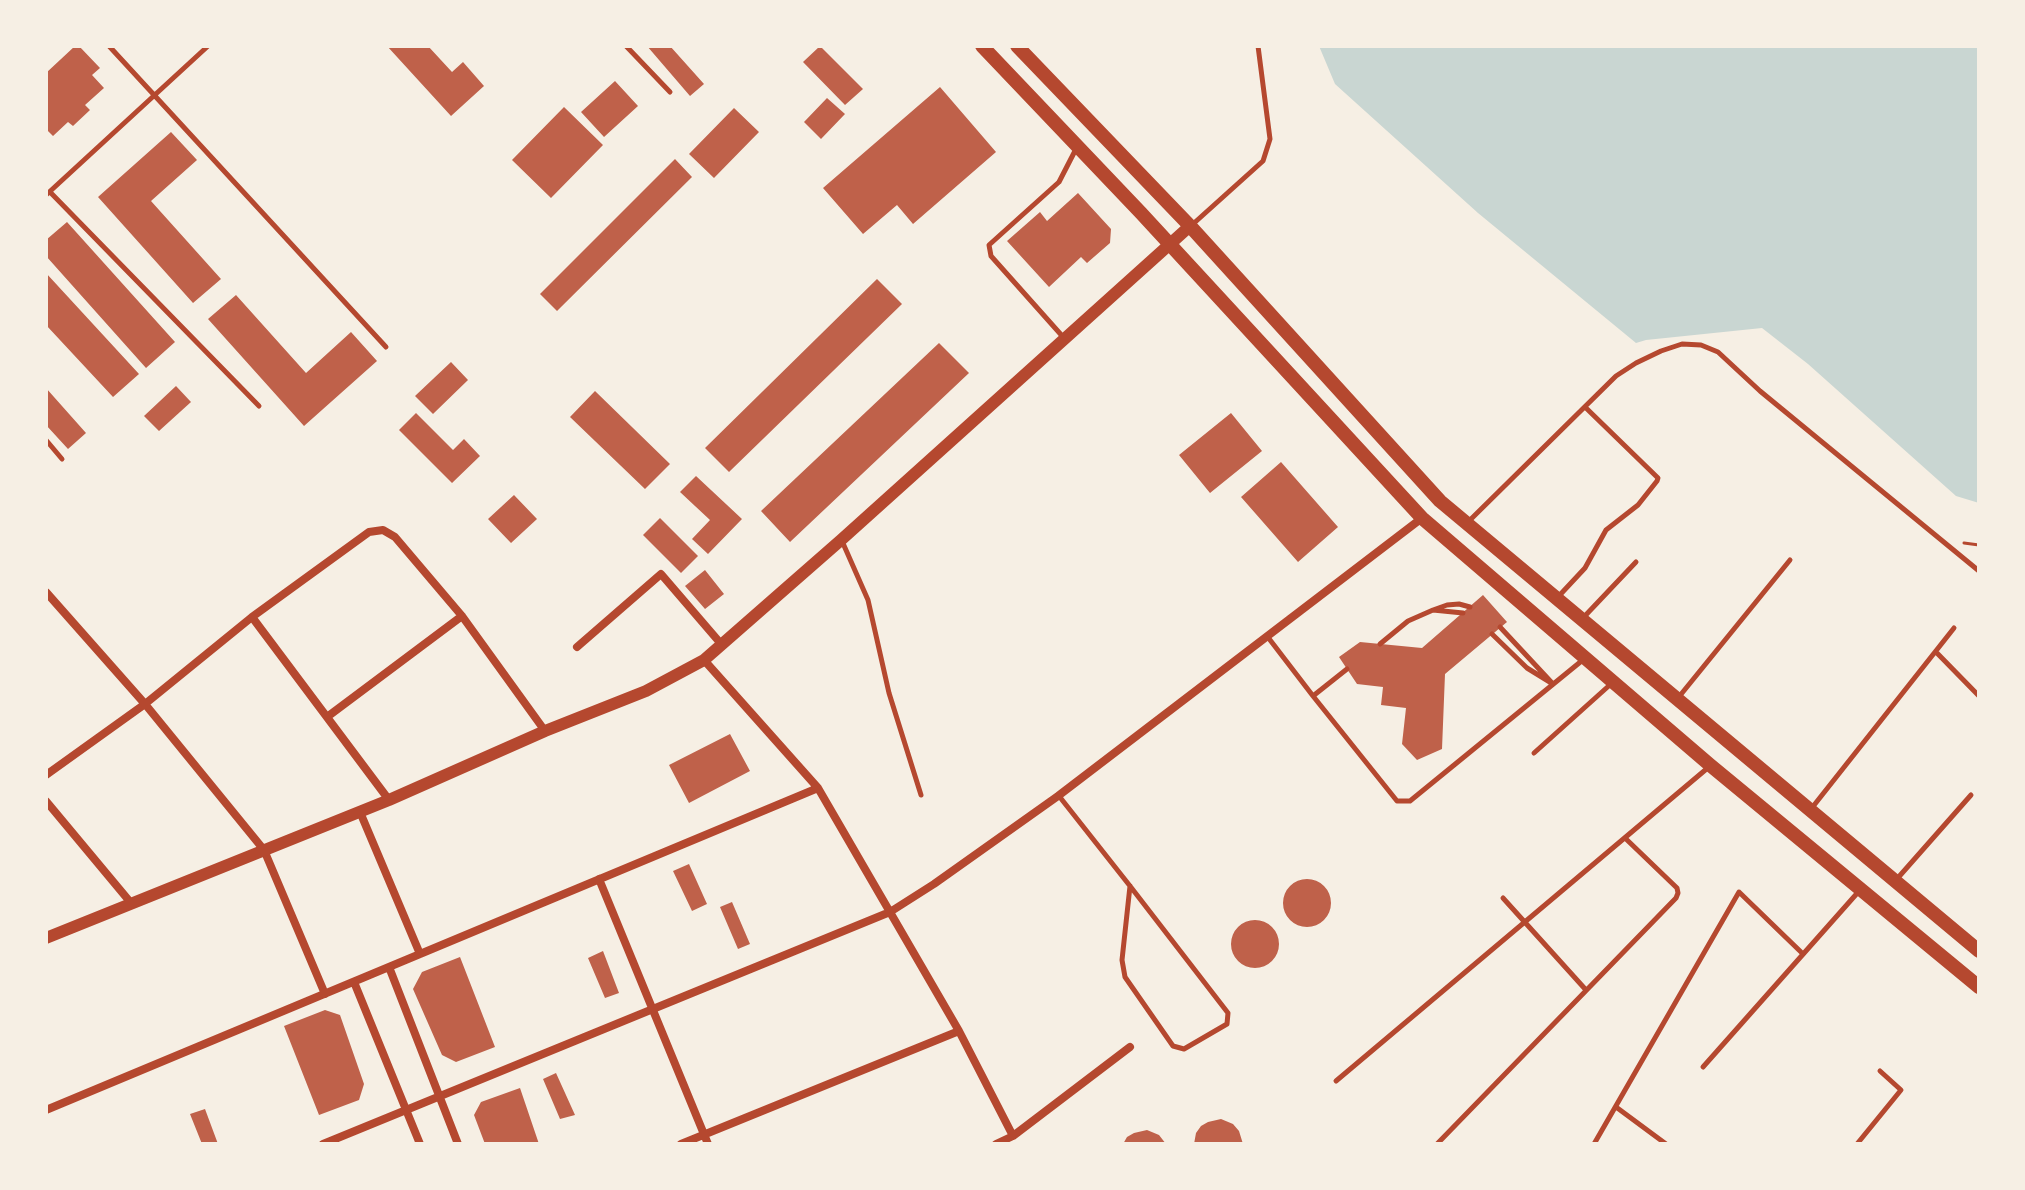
<!DOCTYPE html>
<style>
body{margin:0}
#map{position:relative;width:2025px;height:1190px;overflow:hidden;background:#f6efe4;font-family:Rubik,sans-serif}
canvas{display:block}
.frame{position:absolute;inset:0;border:48px solid #f6efe4;pointer-events:none}
</style>
<div id="map">
<canvas width="2025" height="1190"></canvas>
<div class="frame"></div>
</div>
<script>
const ctx = document.querySelector('canvas').getContext('2d');
ctx.lineJoin = 'round';
function paint(path, color) {
  ctx.fillStyle = color;
  ctx.fill(path, 'evenodd');
}
function poly(rows) {
  const path = new Path2D();
  for (const r of rows) {
    if (r.length === 3) {
      path.moveTo(r[0] + r[2], r[1]);
      path.arc(r[0], r[1], r[2], 0, 2 * Math.PI);
      continue;
    }
    path.moveTo(r[0], r[1]);
    for (let i = 2; i < r.length; i += 2) path.lineTo(r[i], r[i + 1]);
  }
  return path;
}
function strokePath(path, color, width, dash) {
  ctx.strokeStyle = color;
  ctx.lineWidth = width;
  ctx.lineCap = dash ? 'butt' : 'round';
  ctx.setLineDash(dash || []);
  ctx.stroke(path);
}
const water = poly([
 [1319,46,1979,46,1979,503,1956,496,1808,364,1762,328,1646,340,1636,343,1478,213,1335,84]
]);
const building = poly([
 [75,46,79,46,100,68,92,75,104,88,85,105,90,110,73,126,68,122,53,136,46,129,46,73],
 [387,46,428,46,452,72,463,62,484,86,451,116],
 [647,46,670,46,704,84,690,96],
 [820,46,863,89,845,105,803,62],
 [615,81,638,106,604,137,581,112],
 [940,87,996,152,913,224,897,205,863,234,823,188],
 [827,98,845,114,821,139,804,122],
 [564,107,603,145,551,198,512,160],
 [734,108,759,132,714,178,689,154],
 [171,132,197,160,151,201,221,279,193,303,98,197],
 [675,159,692,177,557,311,540,294],
 [1078,193,1111,229,1110,243,1087,263,1081,257,1049,287,1007,241,1040,212,1047,221],
 [67,222,175,342,146,368,46,256,46,240],
 [46,273,139,374,113,397,46,325],
 [877,279,902,304,729,472,705,448],
 [236,295,306,373,351,332,377,361,304,426,208,319],
 [939,343,969,373,790,542,761,511],
 [451,362,468,380,433,414,415,396],
 [176,386,191,402,159,431,144,416],
 [46,388,86,433,68,449,46,425],
 [595,391,670,464,645,489,570,417],
 [416,413,453,450,464,439,480,456,452,483,399,430],
 [1231,413,1262,451,1210,493,1179,455],
 [1281,462,1338,527,1298,562,1241,497],
 [696,476,742,519,708,554,692,539,710,520,680,492],
 [514,495,537,519,511,543,488,519],
 [660,518,698,556,681,573,643,535],
 [705,570,724,594,705,609,685,586],
 [1483,595,1507,622,1445,674,1442,749,1417,760,1402,744,1406,708,1381,705,1383,687,1357,684,1339,657,1360,642,1422,648],
 [730,734,750,771,689,803,669,765],
 [689,864,707,904,692,911,673,871],
 [1307,903,24],
 [732,902,750,944,738,949,720,907],
 [1255,944,24],
 [603,951,619,993,605,998,588,958],
 [460,957,495,1047,456,1062,442,1055,413,989,422,972],
 [325,1010,340,1015,364,1084,359,1100,319,1115,284,1026],
 [556,1073,575,1115,560,1119,543,1079],
 [520,1088,539,1144,485,1144,474,1115,481,1102],
 [205,1109,218,1144,202,1144,190,1114],
 [1221,1119,1233,1124,1239,1131,1243,1144,1194,1144,1196,1133,1201,1126,1208,1122],
 [1147,1130,1159,1135,1166,1144,1123,1144,1127,1137,1134,1133]
]);
const path = poly([
 [1964,543,1979,545]
]);
const service = poly([
 [109,46,386,347],
 [626,46,670,92],
 [50,192,259,406],
 [46,195,208,46],
 [1193,224,1263,161,1270,139,1258,46],
 [1064,338,991,256,989,245,1059,182,1077,147],
 [46,440,62,459],
 [1468,522,1616,376,1636,363,1661,351,1682,344,1701,345,1718,352,1760,391,1979,571],
 [842,541,868,600,889,693,921,795],
 [1557,598,1585,568,1606,530,1638,505,1657,481,1658,478,1585,407],
 [1463,613,1433,610,1447,605,1459,604,1470,607],
 [1582,619,1636,562],
 [1492,634,1527,668,1553,684,1500,627],
 [1267,636,1313,696,1347,669],
 [1380,644,1408,621,1433,610],
 [1936,652,1979,696],
 [1313,696,1397,801,1410,801,1584,659],
 [1678,698,1790,560],
 [1534,753,1612,683],
 [1059,796,1130,886,1228,1013,1227,1024,1184,1049,1173,1046,1125,977,1122,960,1130,886],
 [1811,809,1954,628],
 [1896,880,1971,795],
 [1503,898,1586,990],
 [1703,1067,1860,890],
 [1336,1081,1710,766],
 [1616,1107,1666,1144],
 [1437,1144,1676,898,1678,893,1677,888,1625,838],
 [1594,1144,1739,892,1802,953],
 [1857,1144,1901,1090,1880,1071]
]);
const minor = poly([
 [46,592,145,704,264,850,325,994],
 [252,617,389,800],
 [577,647,661,574,722,645],
 [704,660,818,788,959,1031,1013,1136],
 [327,717,462,616],
 [46,775,145,704,252,617,369,532,383,530,395,537,462,616,545,731],
 [46,801,131,903],
 [360,812,420,954],
 [599,879,708,1144],
 [389,967,458,1144],
 [354,982,420,1144],
 [46,1110,818,788],
 [323,1144,890,912,934,884,1058,796,1422,518],
 [681,1144,959,1031],
 [996,1144,1013,1136,1130,1047]
]);
const tertiary = poly([
 [46,938,389,800,545,731,646,691,704,660,841,540,1190,226]
]);
const secondary = poly([
 [982,46,1141,213,1422,518,1710,765,1979,987],
 [1017,46,1190,226,1440,501,1979,951]
]);
paint(water, '#c9d6d2');
paint(building, '#bf614a');
strokePath(path, '#b5482f', 3);
strokePath(service, '#b5482f', 5);
strokePath(minor, '#b5482f', 8);
strokePath(tertiary, '#b5482f', 12);
strokePath(secondary, '#b5482f', 14);
</script>
